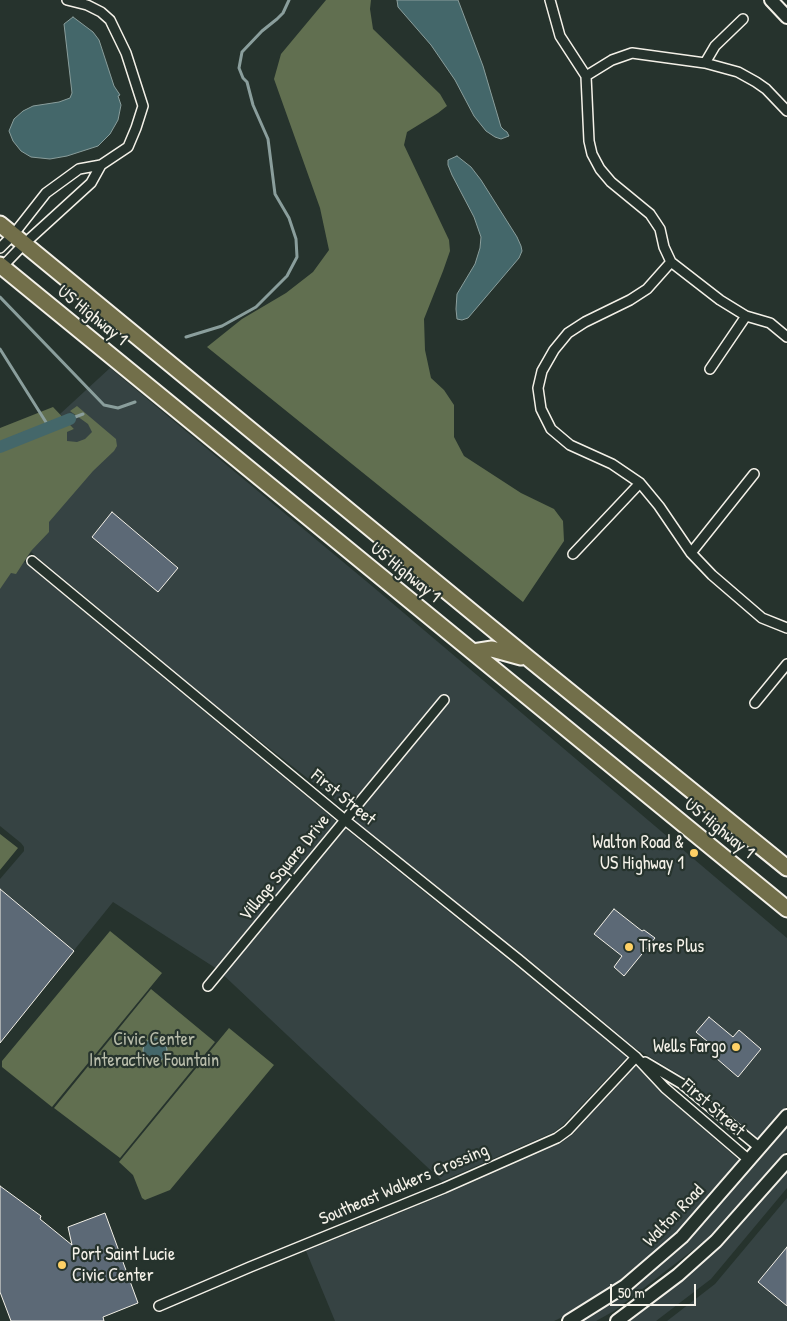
<!DOCTYPE html>
<style>
body{margin:0}
#map{position:relative;width:787px;height:1321px;overflow:hidden;background:#26332d;font-family:"Patrick Hand",sans-serif}
canvas{display:block}
.scale{position:absolute;left:610px;top:1284px;width:86px;height:22px;box-sizing:border-box;border:2px solid #f4f1e8;border-top:0;padding-left:6px;font-size:15px;line-height:18px;white-space:nowrap;color:#f4f1e8;-webkit-text-stroke:4px #26332d;paint-order:stroke}
</style>
<div id="map">
<canvas width="787" height="1321"></canvas>
<div class="scale">50 m</div>
</div>
<script>
const ctx = document.querySelector('canvas').getContext('2d');
ctx.lineJoin = 'round';
function paint(path, color) {
  ctx.fillStyle = color;
  ctx.fill(path, 'evenodd');
}
function poly(rows) {
  const path = new Path2D();
  for (const r of rows) {
    if (r.length === 3) {
      path.moveTo(r[0] + r[2], r[1]);
      path.arc(r[0], r[1], r[2], 0, 2 * Math.PI);
      continue;
    }
    path.moveTo(r[0], r[1]);
    for (let i = 2; i < r.length; i += 2) path.lineTo(r[i], r[i + 1]);
  }
  return path;
}
function strokePath(path, color, width, dash) {
  ctx.strokeStyle = color;
  ctx.lineWidth = width;
  ctx.lineCap = dash ? 'butt' : 'round';
  ctx.setLineDash(dash || []);
  ctx.stroke(path);
}
function write(font, color, halo, rows, align = 'center') {
  ctx.font = font + ' "Patrick Hand",sans-serif';
  ctx.lineWidth = 4.5;
  ctx.setLineDash([]);
  ctx.textBaseline = 'middle';
  ctx.strokeStyle = halo;
  ctx.fillStyle = color;
  for (const [text, x, y, turn = 0] of rows) {
    ctx.save();
    ctx.translate(x, y);
    ctx.rotate((+turn || 0) * Math.PI / 180);
    ctx.textAlign = isNaN(turn) ? turn : align;
    if (halo) ctx.strokeText(text, 0, 0);
    ctx.fillText(text, 0, 0);
    ctx.restore();
  }
}
const built = poly([
 [110,368,372,586,787,938,787,1106,759,1139,685,1078,635,1048,522,954,355,821,357,817,227,715,31,552,24,562,347,830,515,965,627,1057,563,1125,554,1132,442,1181,217,969,113,902,0,1042,0,879,24,851,24,847,21,843,0,826,0,456,74,429,60,414],
 [636,1066,662,1093,740,1161,677,1232,621,1280,573,1312,554,1321,335,1321,306,1251,446,1194,561,1143,572,1135],
 [787,1126,787,1150,715,1233,614,1311,596,1321,583,1321,628,1291,686,1242,762,1156],
 [787,1171,787,1188,711,1279,656,1321,628,1321,682,1281,720,1246],
 [787,1198,787,1321,667,1321,715,1284]
]);
const green = poly([
 [326,0,371,0,370,9,373,29,440,94,447,106,438,113,407,132,404,145,449,240,450,251,443,271,424,319,425,350,431,378,444,390,454,405,454,437,464,456,521,493,554,509,563,521,564,541,523,602,207,347,242,319,286,293,313,272,329,250,320,208,274,79,281,54],
 [77,406,116,439,117,446,114,451,93,471,49,522,49,532,31,551,16,574,11,573,0,589,0,428,53,407,74,429,67,432,67,441,77,442,85,439,92,432,88,424,70,411],
 [0,834,18,848,0,870],
 [110,931,162,973,52,1107,2,1067,2,1061],
 [151,989,215,1042,120,1158,54,1108],
 [229,1028,274,1065,170,1190,145,1200,142,1198,133,1175,119,1162]
]);
const water = poly([
 [397,0,458,0,483,66,501,127,504,130,507,132,509,136,501,139,495,137,486,131,474,116,455,80,431,45,398,7,397,0],
 [73,17,93,32,99,40,114,86,120,95,118,96,121,105,118,120,110,134,98,146,67,156,50,159,31,157,21,151,13,141,9,131,14,119,23,111,33,106,59,102,70,98,72,93,64,24,73,17],
 [457,156,471,167,481,180,517,237,521,246,522,251,519,258,468,318,462,320,457,319,456,309,457,294,475,264,480,248,481,237,474,217,452,175,448,165,448,160,457,156],
 [155,1050,12]
]);
const stream = poly([
 [0,297,104,405,118,408,135,402],
 [186,337,222,326,256,307,287,276,297,257,296,239,289,218,275,194,268,139,253,105,247,82,243,78,239,68,242,52,262,31,277,19,283,13,289,0],
 [0,349,49,427],
 [70,419,83,414]
]);
const canal = poly([
 [0,447,70,419]
]);
const building = poly([
 [112,512,178,568,158,592,92,537,112,512],
 [0,889,74,951,0,1043,0,889],
 [614,909,642,931,644,930,655,938,624,976,614,967,622,956,594,934,614,909],
 [709,1017,733,1037,739,1030,761,1049,738,1077,716,1058,720,1052,696,1032,709,1017],
 [0,1186,41,1216,40,1219,72,1245,68,1227,105,1213,138,1303,103,1317,104,1321,11,1321,0,1292,0,1186],
 [787,1247,787,1306,758,1282,787,1247]
]);
const minor = poly([
 [550,0,560,36,586,76],
 [705,63,715,46,743,19],
 [787,111,766,89,756,82,738,72,705,63,632,53,612,60,586,76,589,141,592,154,600,169,611,182,650,214,660,229,664,247,671,262,720,300,746,316,770,323,787,337],
 [0,248,13,235,46,193,79,169,101,165,128,147,136,128,143,106,126,53,110,20,101,12,87,5,67,0],
 [671,262,647,289,630,300,585,322,568,333,554,350,542,371,538,388,541,409,551,429,570,445,612,464,640,483,659,506,691,553,712,575,762,618,787,628],
 [2,267,24,244,91,183,101,165],
 [710,369,746,316],
 [691,553,754,474],
 [573,554,640,483],
 [32,561,345,820,518,959,636,1057,665,1088,749,1160],
 [755,703,787,664],
 [208,986,444,700],
 [645,1062,682,1084,760,1148],
 [159,1306,250,1267,444,1188,557,1138,568,1130,636,1057]
]);
const secondary = poly([
 [771,0,787,17],
 [569,1321,625,1286,682,1237,787,1116],
 [617,1321,678,1275,716,1241,787,1161]
]);
const primary = poly([
 [0,224,528,658,787,868],
 [0,265,787,909],
 [473,652,492,649,521,657]
]);
const markers = [
 [694,853,5,"#ffd166"],
 [629,947,5,"#ffd166"],
 [736,1047,5,"#ffd166"],
 [62,1265,5,"#ffd166"]
];
const streetNames = [
 ["US Highway 1",92,316,39],
 ["US Highway 1",405,573,39],
 ["First Street",343,798,39],
 ["US Highway 1",719,829,39],
 ["Village Square Drive",285,868,-51],
 ["First Street",713,1108,41],
 ["Southeast Walkers Crossing",404,1185,-23],
 ["Walton Road",674,1216,-46]
];
const poiNames = [
 ["Walton Road &",684,843],
 ["US Highway 1",684,864],
 ["Tires Plus",639,947,"left"],
 ["Wells Fargo",726,1047],
 ["Port Saint Lucie",72,1255,"left"],
 ["Civic Center",72,1276,"left"]
];
const parkNames = [
 ["Civic Center",154,1040],
 ["Interactive Fountain",154,1061]
];
paint(built, '#364343');
paint(green, '#616f50');
paint(water, '#44676a');
strokePath(water, '#8a9e9c', 1);
strokePath(stream, '#8a9e9c', 3);
strokePath(canal, '#44676a', 12);
paint(building, '#5c6976');
strokePath(building, '#f4f1e8', 1);
strokePath(minor, '#f4f1e8', 12);
strokePath(secondary, '#f4f1e8', 16);
strokePath(primary, '#f4f1e8', 19);
strokePath(minor, '#26332d', 9);
strokePath(secondary, '#26332d', 12);
strokePath(primary, '#726f4a', 15);
for (const [x, y, r, color] of markers) {
  const dot = new Path2D();
  dot.arc(x, y, r, 0, 2 * Math.PI);
  ctx.fillStyle = color;
  ctx.fill(dot);
  strokePath(dot, '#26332d', 2);
}
write('18px', '#f4f1e8', '#26332d', streetNames);
write('18px', '#f4f1e8', '#26332d', poiNames, 'right');
write('18px', '#b9bdab', '#26332d', parkNames);
</script>
